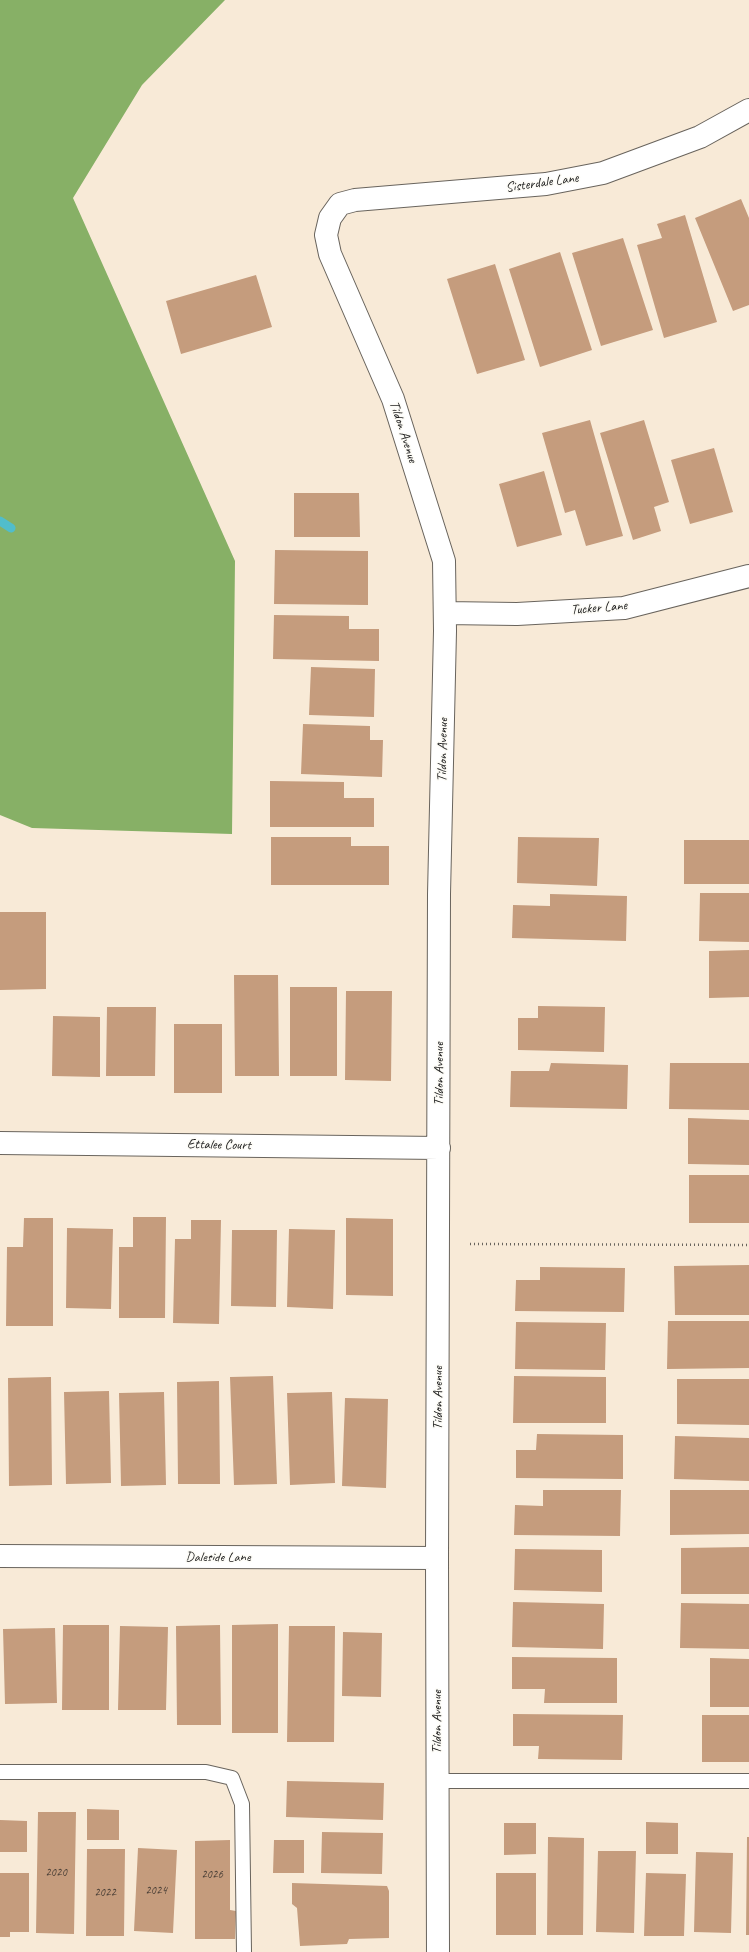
<!DOCTYPE html>
<style>
body{margin:0}
canvas{display:block;background:#f8ead7}
</style>
<canvas width="749" height="1952"></canvas>
<script>
const ctx = document.querySelector('canvas').getContext('2d');
ctx.lineJoin = 'round';
function paint(path, color) {
  ctx.fillStyle = color;
  ctx.fill(path, 'evenodd');
}
function poly(rows) {
  const path = new Path2D();
  for (const r of rows) {
    path.moveTo(r[0], r[1]);
    for (let i = 2; i < r.length; i += 2) path.lineTo(r[i], r[i + 1]);
  }
  return path;
}
function strokePath(path, color, width, dash) {
  ctx.strokeStyle = color;
  ctx.lineWidth = width;
  ctx.lineCap = dash ? 'butt' : 'round';
  ctx.setLineDash(dash || []);
  ctx.stroke(path);
}
function write(font, color, halo, rows, align = 'center') {
  ctx.font = font + ' Caveat,sans-serif';
  ctx.lineWidth = 3;
  ctx.setLineDash([]);
  ctx.textBaseline = 'middle';
  ctx.strokeStyle = halo;
  ctx.fillStyle = color;
  for (const [text, x, y, turn = 0] of rows) {
    ctx.save();
    ctx.translate(x, y);
    ctx.rotate((+turn || 0) * Math.PI / 180);
    ctx.textAlign = isNaN(turn) ? turn : align;
    if (halo) ctx.strokeText(text, 0, 0);
    ctx.fillText(text, 0, 0);
    ctx.restore();
  }
}
const forest = poly([
 [0,0,225,0,142,85,73,198,235,561,232,834,32,828,0,815]
]);
const stream = poly([
 [0,521,11,528]
]);
const building = poly([
 [741,199,749,218,749,305,733,311,695,218],
 [685,215,717,322,664,338,637,245,662,238,657,224],
 [623,238,653,330,601,346,572,253],
 [560,252,592,350,540,367,509,269],
 [495,264,525,360,477,374,447,279],
 [256,275,272,327,181,354,166,301],
 [590,420,623,536,586,546,575,510,565,513,542,433],
 [644,420,669,502,654,507,661,531,633,540,600,433],
 [714,448,733,512,690,524,671,460],
 [544,471,562,535,517,547,499,484],
 [294,493,359,493,360,537,294,537],
 [275,550,368,551,368,605,274,604],
 [274,615,349,616,349,629,379,629,379,661,273,659],
 [311,667,375,669,374,717,309,715],
 [303,724,370,726,370,740,383,740,382,777,301,774],
 [270,781,344,782,344,798,374,798,374,827,270,827],
 [271,837,351,837,351,846,389,846,389,885,271,885],
 [518,837,599,838,597,886,517,883],
 [684,840,749,840,749,884,684,884],
 [700,893,749,893,749,942,699,941],
 [550,894,627,896,626,941,512,938,513,905,550,906],
 [0,912,46,912,46,989,0,990],
 [749,950,749,997,709,998,709,951],
 [234,975,278,975,279,1076,235,1076],
 [290,987,337,987,337,1076,290,1076],
 [346,991,392,991,391,1081,345,1080],
 [538,1006,605,1007,604,1052,518,1050,518,1018,538,1018],
 [107,1007,156,1007,155,1076,106,1076],
 [53,1016,100,1017,100,1077,52,1076],
 [174,1024,222,1024,222,1093,174,1093],
 [551,1063,628,1065,627,1109,510,1107,511,1071,549,1071],
 [670,1063,749,1063,749,1110,669,1109],
 [688,1118,749,1120,749,1165,688,1164],
 [689,1175,749,1175,749,1223,689,1223],
 [133,1217,166,1217,165,1318,119,1318,119,1247,133,1247],
 [24,1218,53,1218,53,1326,6,1326,7,1247,23,1247],
 [346,1218,393,1219,393,1296,346,1295],
 [191,1220,221,1220,219,1324,173,1323,175,1239,191,1239],
 [67,1228,113,1229,111,1309,66,1308],
 [289,1229,335,1230,333,1309,287,1307],
 [232,1230,277,1230,276,1307,231,1306],
 [749,1265,749,1315,675,1315,674,1266],
 [540,1267,625,1268,624,1312,515,1311,516,1280,540,1280],
 [668,1321,749,1321,749,1368,667,1369],
 [516,1322,606,1323,605,1370,515,1369],
 [273,1376,277,1484,234,1485,230,1377],
 [514,1376,606,1377,606,1423,513,1423],
 [51,1377,52,1485,9,1486,8,1378],
 [677,1379,749,1379,749,1425,677,1424],
 [219,1381,220,1484,178,1484,177,1382],
 [109,1391,111,1483,66,1484,64,1392],
 [164,1392,166,1485,121,1486,119,1393],
 [332,1392,335,1483,290,1485,287,1393],
 [345,1398,388,1399,386,1488,342,1486],
 [537,1434,623,1435,623,1479,516,1478,516,1450,536,1450],
 [675,1436,749,1438,749,1481,674,1479],
 [543,1490,621,1490,620,1536,514,1535,515,1505,543,1506],
 [670,1490,749,1490,749,1534,670,1535],
 [749,1547,749,1594,681,1594,681,1548],
 [515,1549,602,1550,602,1592,514,1590],
 [513,1602,604,1604,603,1649,512,1647],
 [681,1603,749,1604,749,1649,680,1648],
 [278,1624,278,1733,232,1733,232,1625],
 [63,1625,109,1625,109,1710,62,1710],
 [220,1625,221,1725,177,1725,176,1626],
 [120,1626,168,1627,166,1710,118,1710],
 [289,1626,335,1626,334,1742,287,1742],
 [55,1628,57,1703,5,1704,3,1629],
 [343,1632,382,1633,381,1697,342,1696],
 [512,1657,617,1658,617,1703,544,1703,545,1689,512,1689],
 [710,1658,749,1659,749,1707,710,1707],
 [513,1714,623,1715,622,1760,538,1759,539,1746,513,1746],
 [702,1715,749,1715,749,1762,702,1762],
 [287,1781,384,1783,383,1820,286,1817],
 [87,1809,119,1810,119,1840,87,1840],
 [38,1812,76,1812,74,1934,36,1933],
 [0,1820,27,1821,27,1852,0,1852],
 [646,1822,678,1823,678,1854,646,1854],
 [504,1823,536,1823,536,1854,504,1855],
 [322,1832,383,1833,382,1874,321,1873],
 [548,1837,584,1838,583,1935,547,1935],
 [747,1837,749,1837,749,1935,746,1935],
 [230,1840,230,1910,236,1911,235,1939,195,1939,195,1841],
 [274,1840,304,1840,304,1873,273,1873],
 [138,1848,177,1850,173,1933,134,1931],
 [87,1849,125,1849,124,1936,86,1936],
 [598,1851,636,1851,634,1933,596,1932],
 [696,1852,733,1853,731,1933,694,1932],
 [0,1873,29,1873,29,1932,10,1932,10,1937,0,1937],
 [496,1873,536,1873,536,1935,496,1935],
 [646,1873,686,1874,684,1936,644,1936],
 [292,1883,387,1886,389,1891,389,1938,349,1939,347,1944,300,1946,297,1908,292,1904]
]);
const path = poly([
 [470,1244,749,1245]
]);
const service = poly([
 [0,1772,206,1772,232,1778,242,1804,244,1952],
 [437,1781,749,1781]
]);
const minor = poly([
 [445,613,517,614,624,608,749,576],
 [0,1143,439,1148],
 [0,1556,437,1558],
 [438,1952,437,1558,439,894,445,631,444,561,393,399,330,254,326,235,330,218,340,204,355,200,546,184,603,173,700,137,749,110]
]);
const numberNames = [
 ["2020",56,1873],
 ["2026",212,1875],
 ["2024",156,1891],
 ["2022",105,1893]
];
const streetNames = [
 ["Sisterdale Lane",542,183,-8],
 ["Tildon Avenue",403,432,72],
 ["Tucker Lane",599,608,-5],
 ["Tildon Avenue",443,750,-89],
 ["Tildon Avenue",439,1074,-90],
 ["Ettalee Court",219,1145,1],
 ["Tildon Avenue",438,1398,-90],
 ["Daleside Lane",218,1557],
 ["Tildon Avenue",437,1722,-90]
];
paint(forest, '#87b066');
strokePath(stream, '#51bdcb', 9);
paint(building, '#c59c7d');
strokePath(service, '#69645d', 16);
strokePath(minor, '#69645d', 24);
strokePath(path, '#69645d', 2.5, [1, 3]);
strokePath(service, '#fff', 14);
strokePath(minor, '#fff', 22);
write('12px', '#463c34', null, numberNames);
write('14px', '#1c1c1c', '#fdfcf7', streetNames);
</script>
